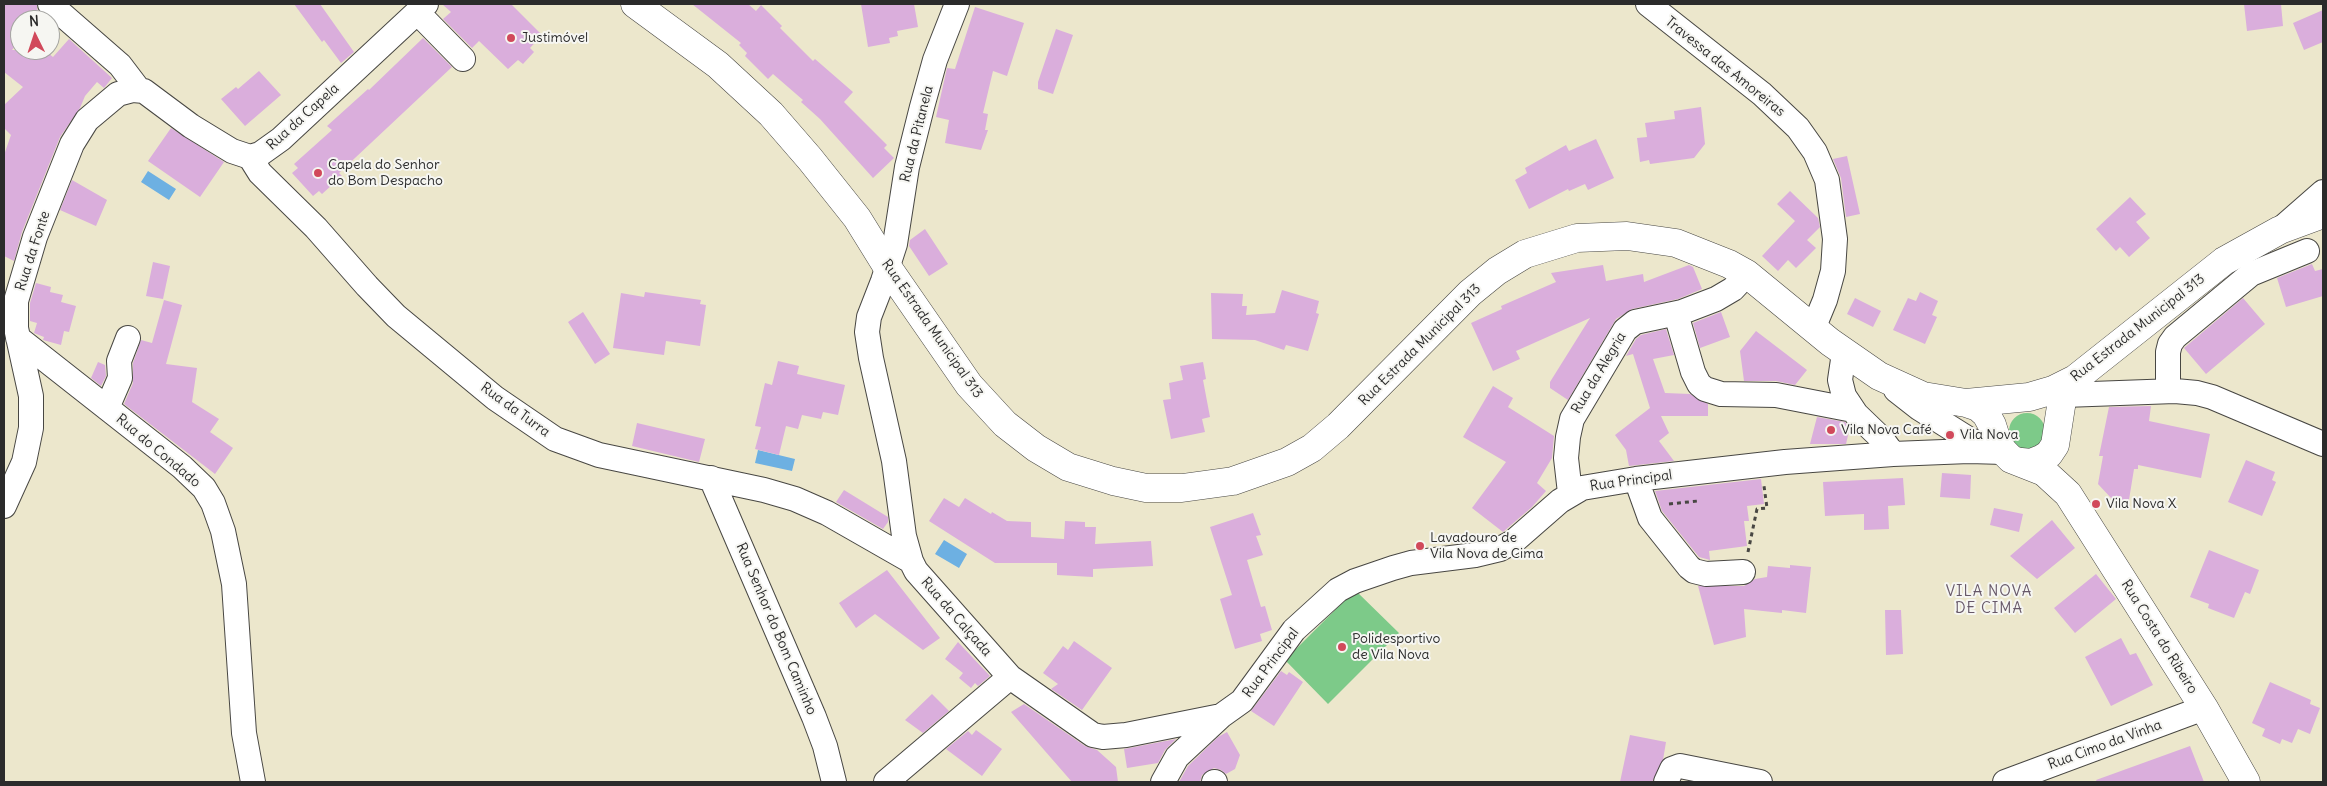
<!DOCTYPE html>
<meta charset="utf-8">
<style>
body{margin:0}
#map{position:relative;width:2327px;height:786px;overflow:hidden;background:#ece7cc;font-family:Delius,sans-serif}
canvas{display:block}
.frame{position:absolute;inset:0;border:5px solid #2b2b2b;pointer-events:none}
.north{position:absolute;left:10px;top:10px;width:50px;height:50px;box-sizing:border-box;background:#f6f6f2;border:1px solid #a5a5a2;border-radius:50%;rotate:356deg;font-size:14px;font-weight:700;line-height:20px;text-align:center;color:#2b2b2b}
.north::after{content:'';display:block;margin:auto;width:18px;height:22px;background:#d1495b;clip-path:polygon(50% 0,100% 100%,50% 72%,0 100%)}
</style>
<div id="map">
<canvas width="2327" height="786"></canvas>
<div class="frame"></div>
<div class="north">N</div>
</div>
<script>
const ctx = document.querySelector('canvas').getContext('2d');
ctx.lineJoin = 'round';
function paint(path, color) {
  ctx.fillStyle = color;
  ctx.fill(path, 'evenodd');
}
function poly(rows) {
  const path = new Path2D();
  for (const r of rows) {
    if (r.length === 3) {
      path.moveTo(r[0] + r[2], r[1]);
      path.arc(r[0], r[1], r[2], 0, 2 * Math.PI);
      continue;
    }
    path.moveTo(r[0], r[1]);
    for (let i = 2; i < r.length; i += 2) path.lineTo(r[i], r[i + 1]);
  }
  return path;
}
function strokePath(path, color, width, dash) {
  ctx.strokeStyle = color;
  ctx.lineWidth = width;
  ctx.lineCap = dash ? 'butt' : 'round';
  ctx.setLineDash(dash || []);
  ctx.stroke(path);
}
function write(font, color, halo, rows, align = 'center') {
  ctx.font = font + ' Delius,sans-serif';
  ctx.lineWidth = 4;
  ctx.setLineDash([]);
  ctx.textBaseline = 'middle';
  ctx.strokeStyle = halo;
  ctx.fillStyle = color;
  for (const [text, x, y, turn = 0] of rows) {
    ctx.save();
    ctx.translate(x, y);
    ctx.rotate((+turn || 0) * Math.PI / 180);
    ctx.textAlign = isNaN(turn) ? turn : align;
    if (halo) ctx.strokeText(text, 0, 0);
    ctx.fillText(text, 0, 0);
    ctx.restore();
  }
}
const green = poly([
 [2027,431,18],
 [1355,590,1399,633,1328,704,1285,660]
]);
const water = poly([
 [148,171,176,189,169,200,141,182],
 [758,450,795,459,792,471,755,463],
 [944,540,967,554,959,568,935,554]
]);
const building = poly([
 [4,4,37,4,37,9,42,15,38,20,20,20,20,41,12,50,44,50,53,57,69,39,112,78,104,88,97,82,85,96,80,108,60,137,22,232,14,261,4,256,4,155,11,135,4,128,4,105,23,87,4,72],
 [294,4,320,4,354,52,341,63,324,40,322,42],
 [442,4,511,4,542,35,530,48,534,52,523,64,518,60,508,69,479,41,472,48,443,19,451,12],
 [692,4,748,4,756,11,761,5,782,26,780,28,813,61,815,59,853,92,844,102,887,145,884,148,894,158,873,178,820,119,801,102,803,100,773,74,768,79,745,56,747,53,739,45,741,43],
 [861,4,914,4,918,27,897,31,898,36,889,38,890,43,868,47],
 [2244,4,2281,4,2283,26,2247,31],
 [975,7,1024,23,1007,76,993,71,983,113,988,114,985,130,988,130,981,150,945,143,949,120,936,117,947,68,955,69],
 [2323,10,2323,42,2304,50,2293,23],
 [1056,29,1073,35,1053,94,1038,89,1038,82],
 [423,38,452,67,339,173,342,176,322,194,319,191,313,196,292,173,298,168,294,164,332,130,327,126,368,89,369,90],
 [259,71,281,95,245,126,221,99,236,87,238,89],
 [1701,107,1705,144,1694,158,1650,164,1649,160,1640,162,1637,138,1647,137,1645,123,1675,119,1674,111],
 [171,128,224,162,200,197,148,161],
 [1596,139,1614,178,1588,190,1585,184,1569,191,1568,189,1529,209,1515,180,1527,173,1525,168,1566,145,1569,151],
 [1847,156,1860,214,1846,217,1841,178,1833,159],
 [72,180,107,200,96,226,60,210],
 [1790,191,1818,218,1820,227,1807,240,1816,248,1796,268,1788,260,1778,271,1762,256,1795,221,1777,204],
 [2130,197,2146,214,2136,222,2150,238,2129,257,2120,247,2116,251,2096,229],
 [925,229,948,264,929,276,909,246,910,240],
 [153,262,170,266,163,299,146,296],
 [2312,264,2315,271,2323,269,2323,296,2286,307,2277,278],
 [1603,265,1606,281,1643,274,1644,282,1689,265,1693,267,1702,289,1678,299,1632,309,1616,319,1568,400,1550,388,1550,382,1590,318,1516,351,1520,359,1493,371,1471,323,1502,309,1501,306,1556,282,1551,273],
 [36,283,51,287,50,292,63,295,61,302,76,306,69,332,64,331,61,345,43,340,44,337,34,333,37,323,30,321,30,303],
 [1282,290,1319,301,1316,313,1319,314,1308,351,1286,345,1284,350,1255,340,1212,339,1211,293,1243,294,1242,306,1247,306,1246,315,1275,313],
 [645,292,701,300,700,304,706,305,700,346,666,341,664,355,613,348,621,293,644,297],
 [1920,292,1938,301,1932,315,1937,317,1925,344,1893,330,1908,298,1916,301],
 [1855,298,1881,311,1873,327,1847,314],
 [2243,298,2265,324,2206,374,2184,348],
 [164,300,182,305,166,364,197,368,192,402,219,419,210,432,233,448,215,474,124,404,133,383,133,363,141,340,152,343],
 [583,312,610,354,595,364,568,322],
 [1721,312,1730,337,1700,348,1693,323],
 [1666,329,1674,355,1653,359,1665,393,1690,394,1708,404,1708,416,1661,416,1669,433,1659,441,1674,461,1629,466,1626,450,1615,435,1650,408,1633,354,1626,356,1636,339,1641,335],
 [1756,331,1807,370,1795,385,1776,381,1744,381,1740,351],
 [778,361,799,366,797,374,845,385,838,415,823,412,821,419,802,415,798,429,786,426,779,455,755,449,761,427,755,426,765,383,772,385],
 [98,362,105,365,106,376,101,386,91,378],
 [1203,362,1206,379,1203,380,1210,417,1202,419,1205,432,1171,439,1163,400,1171,399,1169,383,1183,380,1180,366],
 [1493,386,1513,398,1508,407,1554,436,1552,458,1537,483,1546,491,1532,507,1503,532,1472,508,1506,462,1463,437],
 [2151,406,2149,421,2210,434,2201,478,2138,465,2138,469,2134,469,2128,506,2111,503,2111,498,2098,484,2103,456,2099,456,2109,407],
 [1817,417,1845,422,1850,427,1846,444,1810,444],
 [637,423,705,439,699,462,632,446],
 [2246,460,2275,472,2272,480,2276,482,2262,516,2228,502],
 [1942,473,1971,475,1970,499,1940,497],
 [1903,478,1905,505,1888,506,1889,529,1864,530,1864,514,1825,516,1823,482],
 [1761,479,1764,504,1747,506,1749,521,1744,521,1747,546,1709,551,1710,560,1699,557,1662,511,1655,491],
 [844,490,888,517,888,522,883,529,836,502],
 [944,498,959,507,965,498,991,514,992,512,1007,521,1031,522,1031,537,1064,539,1065,521,1085,522,1085,527,1096,527,1095,544,1151,541,1153,566,1093,569,1093,577,1057,575,1057,563,995,563,929,521],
 [1994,508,2023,514,2019,532,1990,525],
 [1253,513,1261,535,1256,536,1263,555,1247,560,1261,607,1265,606,1272,630,1260,634,1262,641,1235,649,1220,599,1232,595,1210,527],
 [2052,520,2075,548,2037,579,2010,556],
 [2209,550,2259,570,2250,594,2245,592,2234,618,2208,608,2209,604,2190,597],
 [1790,565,1811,567,1806,613,1782,610,1782,613,1744,609,1746,637,1714,645,1698,586,1744,586,1755,579,1767,577,1768,566,1790,568],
 [887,570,940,638,923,650,875,614,856,628,839,603],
 [2096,574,2116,599,2075,633,2054,608],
 [1885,610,1901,610,1903,654,1886,655],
 [2121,638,2130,655,2136,653,2153,685,2111,706,2085,657],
 [1074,641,1112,668,1082,710,1051,689,1058,684,1043,673,1063,646,1068,650],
 [958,642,990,676,978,686,975,683,971,688,959,678,963,673,945,659],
 [1281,671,1287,675,1289,672,1303,682,1274,726,1251,711],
 [2270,682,2311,700,2310,704,2320,708,2310,734,2298,729,2292,743,2282,739,2280,744,2262,736,2265,729,2252,723],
 [932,694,949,711,923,733,905,720],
 [1024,704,1085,746,1097,750,1116,767,1118,782,1072,782,1011,712],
 [976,730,1002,749,982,776,946,749,968,731,972,735],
 [1227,732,1240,755,1235,769,1226,774,1221,770,1214,768,1202,775,1200,782,1179,782,1188,766,1218,737],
 [1630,735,1666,742,1663,760,1652,782,1620,782],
 [1176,739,1165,750,1158,763,1127,768,1124,749],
 [2190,746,2204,782,2097,782,2096,780]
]);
const path = poly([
 [1669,504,1698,501],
 [1748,552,1757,509,1767,508,1764,486]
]);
const minor = poly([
 [50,4,120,65,139,90],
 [957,4,935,60,922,107,907,167,895,244,883,281,869,317,867,332,871,358,894,461,904,536,911,561,916,571,1010,677,1093,735,1103,737,1126,735,1221,716,1242,701,1294,630,1338,590,1355,581,1393,568,1411,563,1475,555,1500,549,1513,542,1560,501,1582,488,1636,479,1785,462,1893,454,1969,451,2004,452],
 [1648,4,1762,94,1798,128,1815,152,1827,180,1835,239,1833,271,1825,300,1813,329],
 [417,12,463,59],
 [250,157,260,173,316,228,367,286,396,316,495,398,555,439,599,455,764,490,795,499,827,513,911,561],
 [2283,227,2323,192],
 [1676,314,1693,372,1699,384,1705,389,1721,394,1776,395,1853,410],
 [18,338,182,467,204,488,213,503,223,531,234,584,244,733,253,782],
 [1844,353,1840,380,1844,396,1856,414,1882,439,1893,454],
 [1896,390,1919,408,1970,440,1990,448],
 [2168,391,2168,352,2170,344,2175,337,2251,274,2307,251],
 [2064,395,2175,391,2197,393,2212,397,2323,444],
 [107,408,120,378,119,361,128,338],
 [711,478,814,717,825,746,834,782],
 [1636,479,1650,518,1689,567,1694,571,1706,574,1743,572],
 [1570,493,1566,458,1568,437,1572,419,1625,330,1635,322,1682,312,1716,299,1733,289,1747,274],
 [4,506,24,462,31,428,31,396,16,328,16,301,35,237,72,144,87,120,118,94,133,90,144,91,191,126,232,151,250,157,260,154,281,139,426,4],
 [886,782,1010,677],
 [1163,782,1177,757,1220,717],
 [1214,782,1215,782],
 [1666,782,1672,769,1680,766,1760,782],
 [2005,782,2204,708]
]);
const major = poly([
 [635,4,718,65,771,114,810,159,857,218,888,268,969,385,1005,424,1036,448,1068,467,1113,481,1146,488,1182,488,1233,481,1287,462,1312,448,1338,426,1470,293,1497,271,1525,254,1577,238,1627,236,1676,243,1729,264,1747,274,1830,342,1879,376,1923,396,1966,403,2029,397,2053,390,2075,379,2224,261,2280,230,2323,214],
 [1966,403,1978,407,1986,414,1992,425,1998,444,2004,452,2011,459,2044,472,2068,494,2204,708,2246,782],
 [2021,462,2031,463,2041,459,2049,454,2055,445,2062,400,2075,379]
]);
const markers = [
 [511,38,5,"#d1495b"],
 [318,173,5,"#d1495b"],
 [1831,430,5,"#d1495b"],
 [1950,435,5,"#d1495b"],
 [2096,504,5,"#d1495b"],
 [1420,546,5,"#d1495b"],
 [1342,647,5,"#d1495b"]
];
const poiNames = [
 ["Justimóvel",521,38],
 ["Capela do Senhor",328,165],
 ["do Bom Despacho",328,181],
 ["Vila Nova Café",1841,430],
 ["Vila Nova",1960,435],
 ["Vila Nova X",2106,504],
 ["Lavadouro de",1430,538],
 ["Vila Nova de Cima",1430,554],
 ["Polidesportivo",1352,639],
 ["de Vila Nova",1352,655]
];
const streetNames = [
 ["Travessa das Amoreiras",1725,67,39],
 ["Rua da Capela",303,117,-42],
 ["Rua da Pitanela",917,134,-76],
 ["Rua da Fonte",33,251,-72],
 ["Rua Estrada Municipal 313",2138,328,-38],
 ["Rua Estrada Municipal 313",932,329,55],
 ["Rua Estrada Municipal 313",1420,345,-45],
 ["Rua da Alegria",1599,373,-59],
 ["Rua da Turra",515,410,36],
 ["Rua do Condado",158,451,40],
 ["Rua Principal",1631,481,-8],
 ["Rua da Calçada",956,617,49],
 ["Rua Senhor do Bom Caminho",776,629,67],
 ["Rua Costa do Ribeiro",2159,637,58],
 ["Rua Principal",1271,663,-53],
 ["Rua Cimo da Vinha",2105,745,-20]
];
const neighbourhoodNames = [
 ["VILA NOVA",1989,592],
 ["DE CIMA",1989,609]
];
paint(green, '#7dca89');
paint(water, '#6db0e2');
paint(building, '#daaedc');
strokePath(minor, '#484743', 26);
strokePath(major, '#484743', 29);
strokePath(path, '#484743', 3, [4, 4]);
strokePath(minor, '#fff', 24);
strokePath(major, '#fff', 28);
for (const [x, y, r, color] of markers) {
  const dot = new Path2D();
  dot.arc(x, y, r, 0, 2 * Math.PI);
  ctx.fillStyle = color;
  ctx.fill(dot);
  strokePath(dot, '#f6f6f2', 2);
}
write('14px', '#2b2b2b', '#f6f6f2', poiNames, 'left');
write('14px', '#2b2b2b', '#f6f6f2', streetNames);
ctx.letterSpacing = '1px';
write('15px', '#685969', '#f6f6f2', neighbourhoodNames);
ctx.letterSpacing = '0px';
</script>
